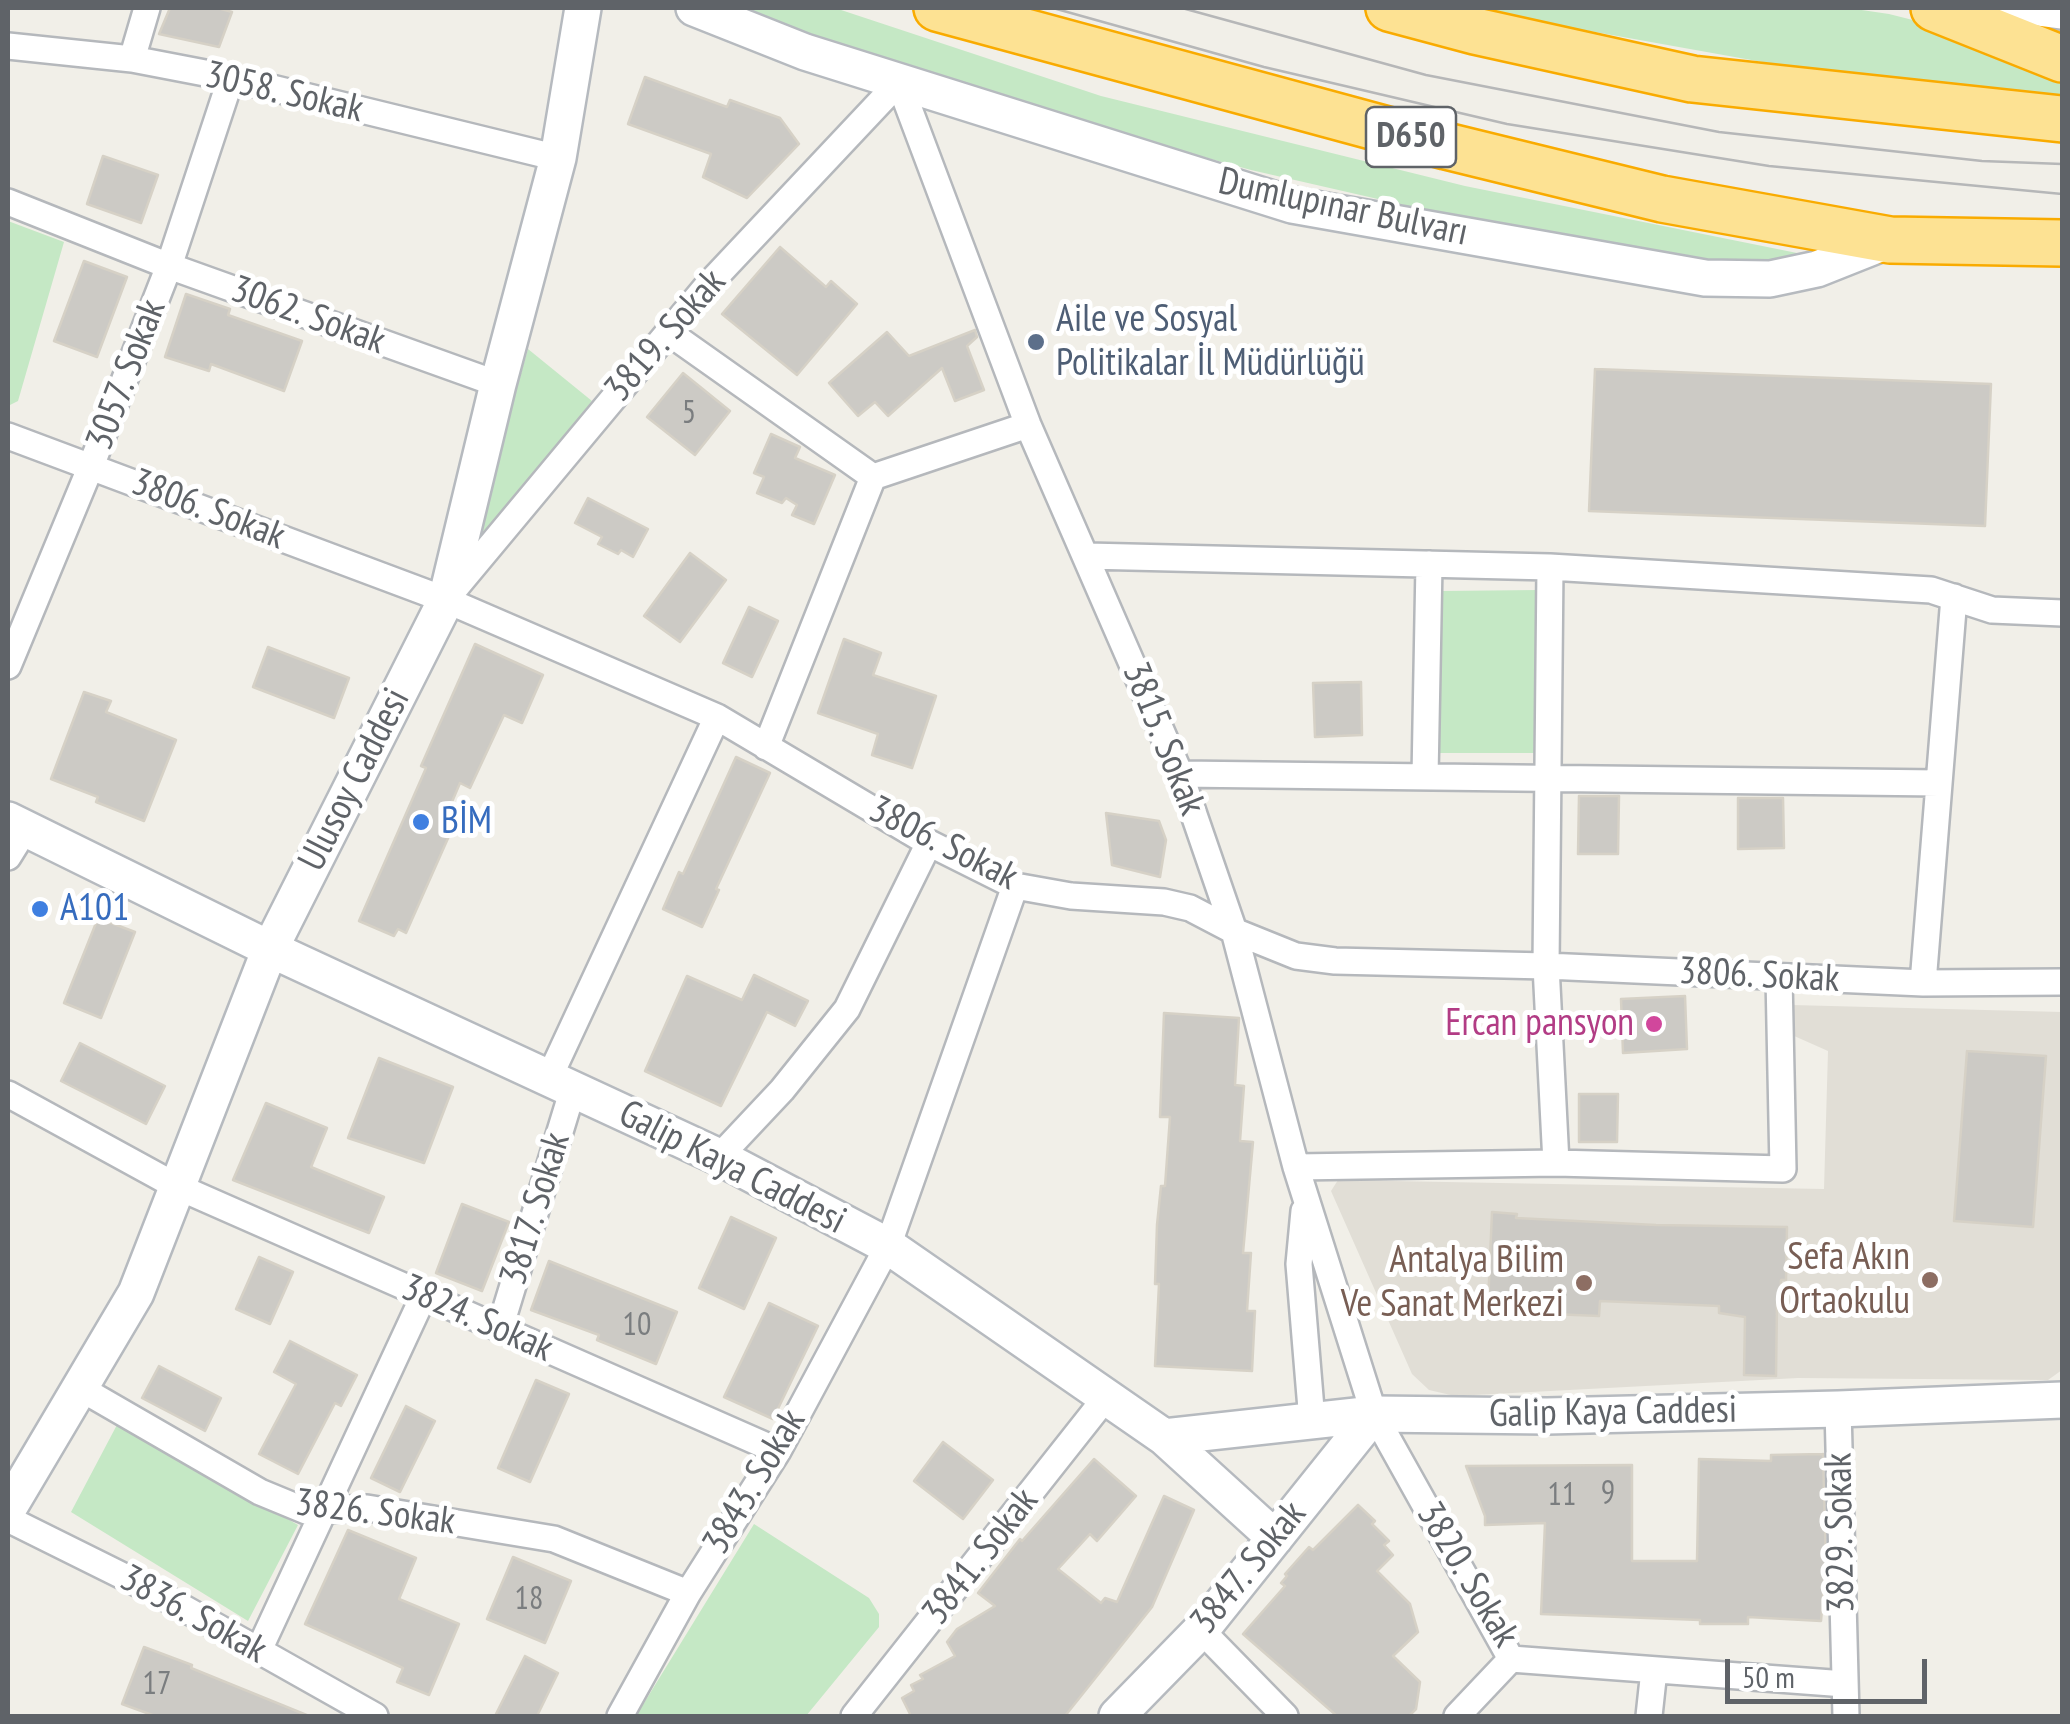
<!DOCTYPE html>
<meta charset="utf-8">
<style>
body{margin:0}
#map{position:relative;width:2070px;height:1724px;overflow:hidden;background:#f1efe8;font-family:"PT Sans Narrow",sans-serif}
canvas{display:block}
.frame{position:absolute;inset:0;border:10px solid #5f6368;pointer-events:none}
.scale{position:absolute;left:1725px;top:1659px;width:202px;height:45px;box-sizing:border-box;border:5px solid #5f6368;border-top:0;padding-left:12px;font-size:30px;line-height:35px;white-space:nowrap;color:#5f6368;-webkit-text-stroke:8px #fff;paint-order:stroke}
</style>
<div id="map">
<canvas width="2070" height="1724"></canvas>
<div class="frame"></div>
<div class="scale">50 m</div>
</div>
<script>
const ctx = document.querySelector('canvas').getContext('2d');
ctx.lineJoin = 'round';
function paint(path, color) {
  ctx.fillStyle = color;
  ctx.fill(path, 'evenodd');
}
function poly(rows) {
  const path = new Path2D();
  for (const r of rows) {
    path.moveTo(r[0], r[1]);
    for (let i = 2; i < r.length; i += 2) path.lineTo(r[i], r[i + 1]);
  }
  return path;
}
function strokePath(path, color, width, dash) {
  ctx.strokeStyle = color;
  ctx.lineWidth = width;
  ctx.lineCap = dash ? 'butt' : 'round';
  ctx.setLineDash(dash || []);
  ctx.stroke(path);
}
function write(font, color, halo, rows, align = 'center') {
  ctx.font = font + ' "PT Sans Narrow",sans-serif';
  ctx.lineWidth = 10;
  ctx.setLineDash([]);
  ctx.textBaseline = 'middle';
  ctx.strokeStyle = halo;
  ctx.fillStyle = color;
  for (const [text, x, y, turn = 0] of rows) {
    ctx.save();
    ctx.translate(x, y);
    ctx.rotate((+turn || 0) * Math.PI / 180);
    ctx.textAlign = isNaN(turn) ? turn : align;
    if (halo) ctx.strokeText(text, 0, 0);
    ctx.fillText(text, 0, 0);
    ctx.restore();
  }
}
const education = poly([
 [1792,1005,2062,1012,2062,1370,2048,1380,1798,1378,1455,1396,1429,1390,1412,1374,1331,1191,1338,1180,1824,1189,1828,1051,1792,1035]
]);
const green = poly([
 [733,8,835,8,1101,96,1465,186,1802,254,1780,262,1740,266,1544,237,1251,170,938,84],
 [1461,8,1848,8,1889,14,1992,40,2062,69,2062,103,1796,68],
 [8,221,64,242,18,401,8,406],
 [528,349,592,401,481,545,473,540],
 [1538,590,1539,753,1437,753,1442,591],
 [119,1421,298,1525,248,1621,71,1512],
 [754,1524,869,1598,879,1614,879,1627,806,1716,636,1716]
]);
const building = poly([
 [170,8,218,8,232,12,219,47,159,34,170,8],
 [645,77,727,107,730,100,780,118,799,144,747,198,703,177,711,154,628,124,645,77],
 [103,156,158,175,141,223,87,204,103,156],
 [780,247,826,287,831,281,857,304,797,375,722,314,780,247],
 [84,261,127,277,97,357,54,341,84,261],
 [186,294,230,309,228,315,302,341,284,391,211,364,209,371,165,357,186,294],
 [975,330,977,337,967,346,984,390,955,401,942,368,888,416,875,402,858,416,829,383,887,332,909,356,975,330],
 [1595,369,1991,384,1985,526,1589,511,1595,369],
 [683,373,730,411,695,455,647,417,683,373],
 [771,434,800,447,795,458,835,475,814,524,792,515,797,505,786,498,782,503,757,493,764,477,754,473,771,434],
 [588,498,648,529,633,557,621,550,618,554,598,544,602,537,575,523,588,498],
 [690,553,726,580,680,642,644,616,690,553],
 [749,607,778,621,752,677,723,663,749,607],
 [844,639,881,653,873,675,936,696,912,768,872,755,878,734,818,713,844,639],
 [475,644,543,675,522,723,504,715,470,788,460,783,443,823,453,827,406,933,398,929,394,936,359,921,426,768,421,766,475,644],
 [268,647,349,678,334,718,253,687,268,647],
 [1361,682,1362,735,1315,737,1313,683,1361,682],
 [84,692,111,701,106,712,176,740,144,821,96,802,98,797,51,779,84,692],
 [736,757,770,773,716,889,719,890,702,927,663,909,679,872,683,874,736,757],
 [1579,796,1619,796,1618,854,1578,854,1579,796],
 [1738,798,1783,798,1784,848,1738,849,1738,798],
 [1106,813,1159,821,1166,840,1160,877,1112,865,1106,813],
 [98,918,135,932,101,1018,64,1003,98,918],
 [754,975,808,1001,795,1026,767,1012,721,1106,645,1071,687,976,742,1000,754,975],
 [1685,996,1687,1049,1623,1053,1621,999,1685,996],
 [1164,1013,1239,1018,1235,1085,1244,1086,1240,1141,1253,1142,1243,1253,1251,1253,1247,1311,1255,1311,1252,1371,1155,1366,1159,1284,1155,1284,1157,1225,1161,1186,1165,1186,1170,1117,1160,1117,1164,1013],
 [80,1043,165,1086,146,1124,61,1081,80,1043],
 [1967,1051,2046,1056,2033,1227,1954,1221,1967,1051],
 [379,1058,453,1087,424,1163,348,1138,379,1058],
 [1579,1094,1618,1094,1617,1142,1579,1142,1579,1094],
 [266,1103,327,1128,311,1167,384,1197,369,1233,233,1180,266,1103],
 [462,1204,509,1222,482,1291,436,1273,462,1204],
 [1492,1212,1517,1214,1516,1218,1656,1225,1787,1227,1786,1280,1781,1280,1781,1305,1777,1304,1776,1376,1744,1375,1745,1317,1719,1313,1719,1306,1600,1301,1599,1316,1551,1314,1551,1308,1488,1304,1492,1212],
 [731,1217,776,1238,744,1309,699,1288,731,1217],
 [259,1257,293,1272,270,1324,236,1309,259,1257],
 [549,1261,677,1312,656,1364,597,1340,599,1335,531,1310,549,1261],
 [769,1303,818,1326,773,1419,724,1397,769,1303],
 [290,1341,357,1375,341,1406,335,1403,298,1474,259,1454,296,1384,274,1372,290,1341],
 [159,1366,221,1398,205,1431,142,1398,159,1366],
 [536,1380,569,1394,530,1482,498,1468,536,1380],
 [406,1406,435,1421,400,1492,371,1478,406,1406],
 [943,1442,993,1480,963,1519,914,1481,943,1442],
 [1823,1454,1826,1563,1821,1621,1748,1617,1748,1624,1700,1624,1700,1620,1541,1614,1545,1523,1485,1525,1485,1516,1466,1466,1632,1465,1632,1561,1697,1561,1699,1459,1771,1461,1771,1455,1823,1454],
 [1094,1459,1136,1496,1097,1541,1090,1534,1058,1569,1101,1603,1105,1598,1117,1602,1164,1496,1194,1510,1152,1607,1065,1716,911,1716,902,1698,914,1691,911,1685,923,1679,920,1675,955,1656,947,1642,957,1629,995,1606,978,1593,1020,1539,1022,1541,1094,1459],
 [1358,1505,1375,1521,1372,1524,1389,1541,1384,1545,1393,1555,1377,1571,1410,1604,1418,1632,1393,1656,1420,1682,1416,1709,1409,1716,1337,1716,1243,1634,1285,1586,1281,1583,1287,1576,1285,1574,1309,1547,1313,1550,1358,1505],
 [348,1530,416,1558,399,1599,459,1624,429,1695,397,1682,403,1668,305,1624,348,1530],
 [513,1557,571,1581,545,1643,487,1619,513,1557],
 [144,1647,192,1665,191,1668,309,1716,155,1716,122,1704,144,1647],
 [525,1656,558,1673,537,1716,495,1716,525,1656]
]);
const street = poly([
 [2000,8,2062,16],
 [8,46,132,59,231,78,558,158],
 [132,59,147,8],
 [8,202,169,266,498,384],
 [668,332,873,477],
 [8,436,446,600,717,717,929,843,1015,886,1071,896,1164,902,1190,908,1234,931,1296,956,1335,961,1546,966,1923,983,2062,982],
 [1087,556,1550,567,1931,590,1992,610,2062,613],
 [1550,567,1546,966,1556,1163],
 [452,592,707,286,899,82,1028,425,1180,774,1234,931,1296,1167,1374,1414,1511,1659,1845,1684],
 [8,666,91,466,169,266,231,78],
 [766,747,873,477,1028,425],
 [1180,774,1939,783],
 [1425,777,1429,564],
 [8,857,26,828],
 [1923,983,1954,597],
 [549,1078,717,717],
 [8,1094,176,1186,778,1451],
 [719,1157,782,1090,847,1009,929,843],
 [1296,1167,1556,1163,1783,1169,1779,977],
 [1304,1211,1299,1264,1312,1421],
 [500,1328,573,1089],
 [80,1388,260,1492,306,1511,367,1508,554,1539,688,1593],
 [1838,1409,1846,1716],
 [8,1519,155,1592,375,1716],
 [1201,1630,1285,1716],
 [259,1650,424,1295],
 [620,1716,688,1593,778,1451,888,1246,1015,886],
 [854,1716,1107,1396],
 [1457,1716,1511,1659],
 [1649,1716,1654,1670]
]);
const secondary = poly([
 [694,8,805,52,1292,205,1705,278,1770,279,1817,269,1890,240],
 [8,820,270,949,719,1157,888,1246,1164,1437,1275,1538],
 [1164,1437,1374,1414,1547,1416,1838,1409,2062,1400],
 [8,1509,136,1293,270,949,446,600,498,384,558,158,583,8],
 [1117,1716,1201,1630,1374,1414]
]);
const highway = poly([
 [937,8,1446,146,1662,199,1890,240,2062,243],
 [1389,8,1475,31,1692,79,2062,119],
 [1934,8,2062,59]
]);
const tram = poly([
 [1053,8,1264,67,1507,124,1769,166,2062,194],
 [1182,8,1426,75,1719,132,1982,161,2062,164]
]);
const markers = [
 [1036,342,10,"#5c6f8a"],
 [421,822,10,"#3f7fe0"],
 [40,909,10,"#3f7fe0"],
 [1654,1024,10,"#d1479c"],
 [1930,1280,10,"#8d6e63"],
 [1584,1283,10,"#8d6e63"]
];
const numberNames = [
 ["5",689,414],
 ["10",637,1326],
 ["9",1608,1494],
 ["11",1562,1496],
 ["18",529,1600],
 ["17",157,1685]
];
const shields = [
 [1411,137,90]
];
const shieldNames = [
 ["D650",1411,137]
];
const streetNames = [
 ["3058. Sokak",284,93,13],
 ["Dumlupınar Bulvarı",1343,208,12],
 ["3062. Sokak",308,316,20],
 ["3819. Sokak",666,336,-49],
 ["3057. Sokak",127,375,-69],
 ["3806. Sokak",208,510,21],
 ["3815. Sokak",1163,739,68],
 ["Ulusoy Caddesi",355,780,-63],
 ["3806. Sokak",943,844,27],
 ["3806. Sokak",1759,976,3],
 ["Galip Kaya Caddesi",732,1168,27],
 ["3817. Sokak",536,1209,-73],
 ["3824. Sokak",477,1319,24],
 ["Galip Kaya Caddesi",1613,1413,-1],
 ["3843. Sokak",755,1482,-59],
 ["3826. Sokak",375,1513,7],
 ["3829. Sokak",1841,1533,-91],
 ["3841. Sokak",981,1557,-52],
 ["3847. Sokak",1249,1568,-51],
 ["3820. Sokak",1467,1575,59],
 ["3836. Sokak",193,1615,29]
];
const serviceNames = [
 ["Aile ve Sosyal",1056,320],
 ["Politikalar İl Müdürlüğü",1056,364]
];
const shopNames = [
 ["BİM",441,822],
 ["A101",60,909]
];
const hotelNames = [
 ["Ercan pansyon",1634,1024]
];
const educationNames = [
 ["Sefa Akın",1910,1258],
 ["Ortaokulu",1910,1302],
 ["Antalya Bilim",1564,1261],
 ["Ve Sanat Merkezi",1564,1305]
];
paint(education, '#e1ded6');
paint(green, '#c5e8c5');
paint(building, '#cccac5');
strokePath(building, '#d6d1c6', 2.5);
strokePath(street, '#b5b8bc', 30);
strokePath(secondary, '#b6babf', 40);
strokePath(highway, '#f9ab00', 50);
strokePath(street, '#fff', 25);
strokePath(secondary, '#fff', 35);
strokePath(highway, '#fde293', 45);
strokePath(tram, '#b6b7b8', 2.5);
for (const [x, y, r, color] of markers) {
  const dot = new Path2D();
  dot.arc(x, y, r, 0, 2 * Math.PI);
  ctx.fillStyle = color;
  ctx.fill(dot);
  strokePath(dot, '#fff', 4);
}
write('32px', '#7a7d7f', null, numberNames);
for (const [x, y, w] of shields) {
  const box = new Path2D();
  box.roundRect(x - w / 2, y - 30, w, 60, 8);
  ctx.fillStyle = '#fff';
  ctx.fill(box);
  strokePath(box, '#5f6368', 2.5);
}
write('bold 35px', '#5f6368', null, shieldNames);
write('38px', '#5f6368', '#fff', streetNames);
write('38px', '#4e5e75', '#fff', serviceNames, 'left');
write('38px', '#366cbe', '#fff', shopNames, 'left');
write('38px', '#b23c85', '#fff', hotelNames, 'right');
write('38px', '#785e54', '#fff', educationNames, 'right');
</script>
